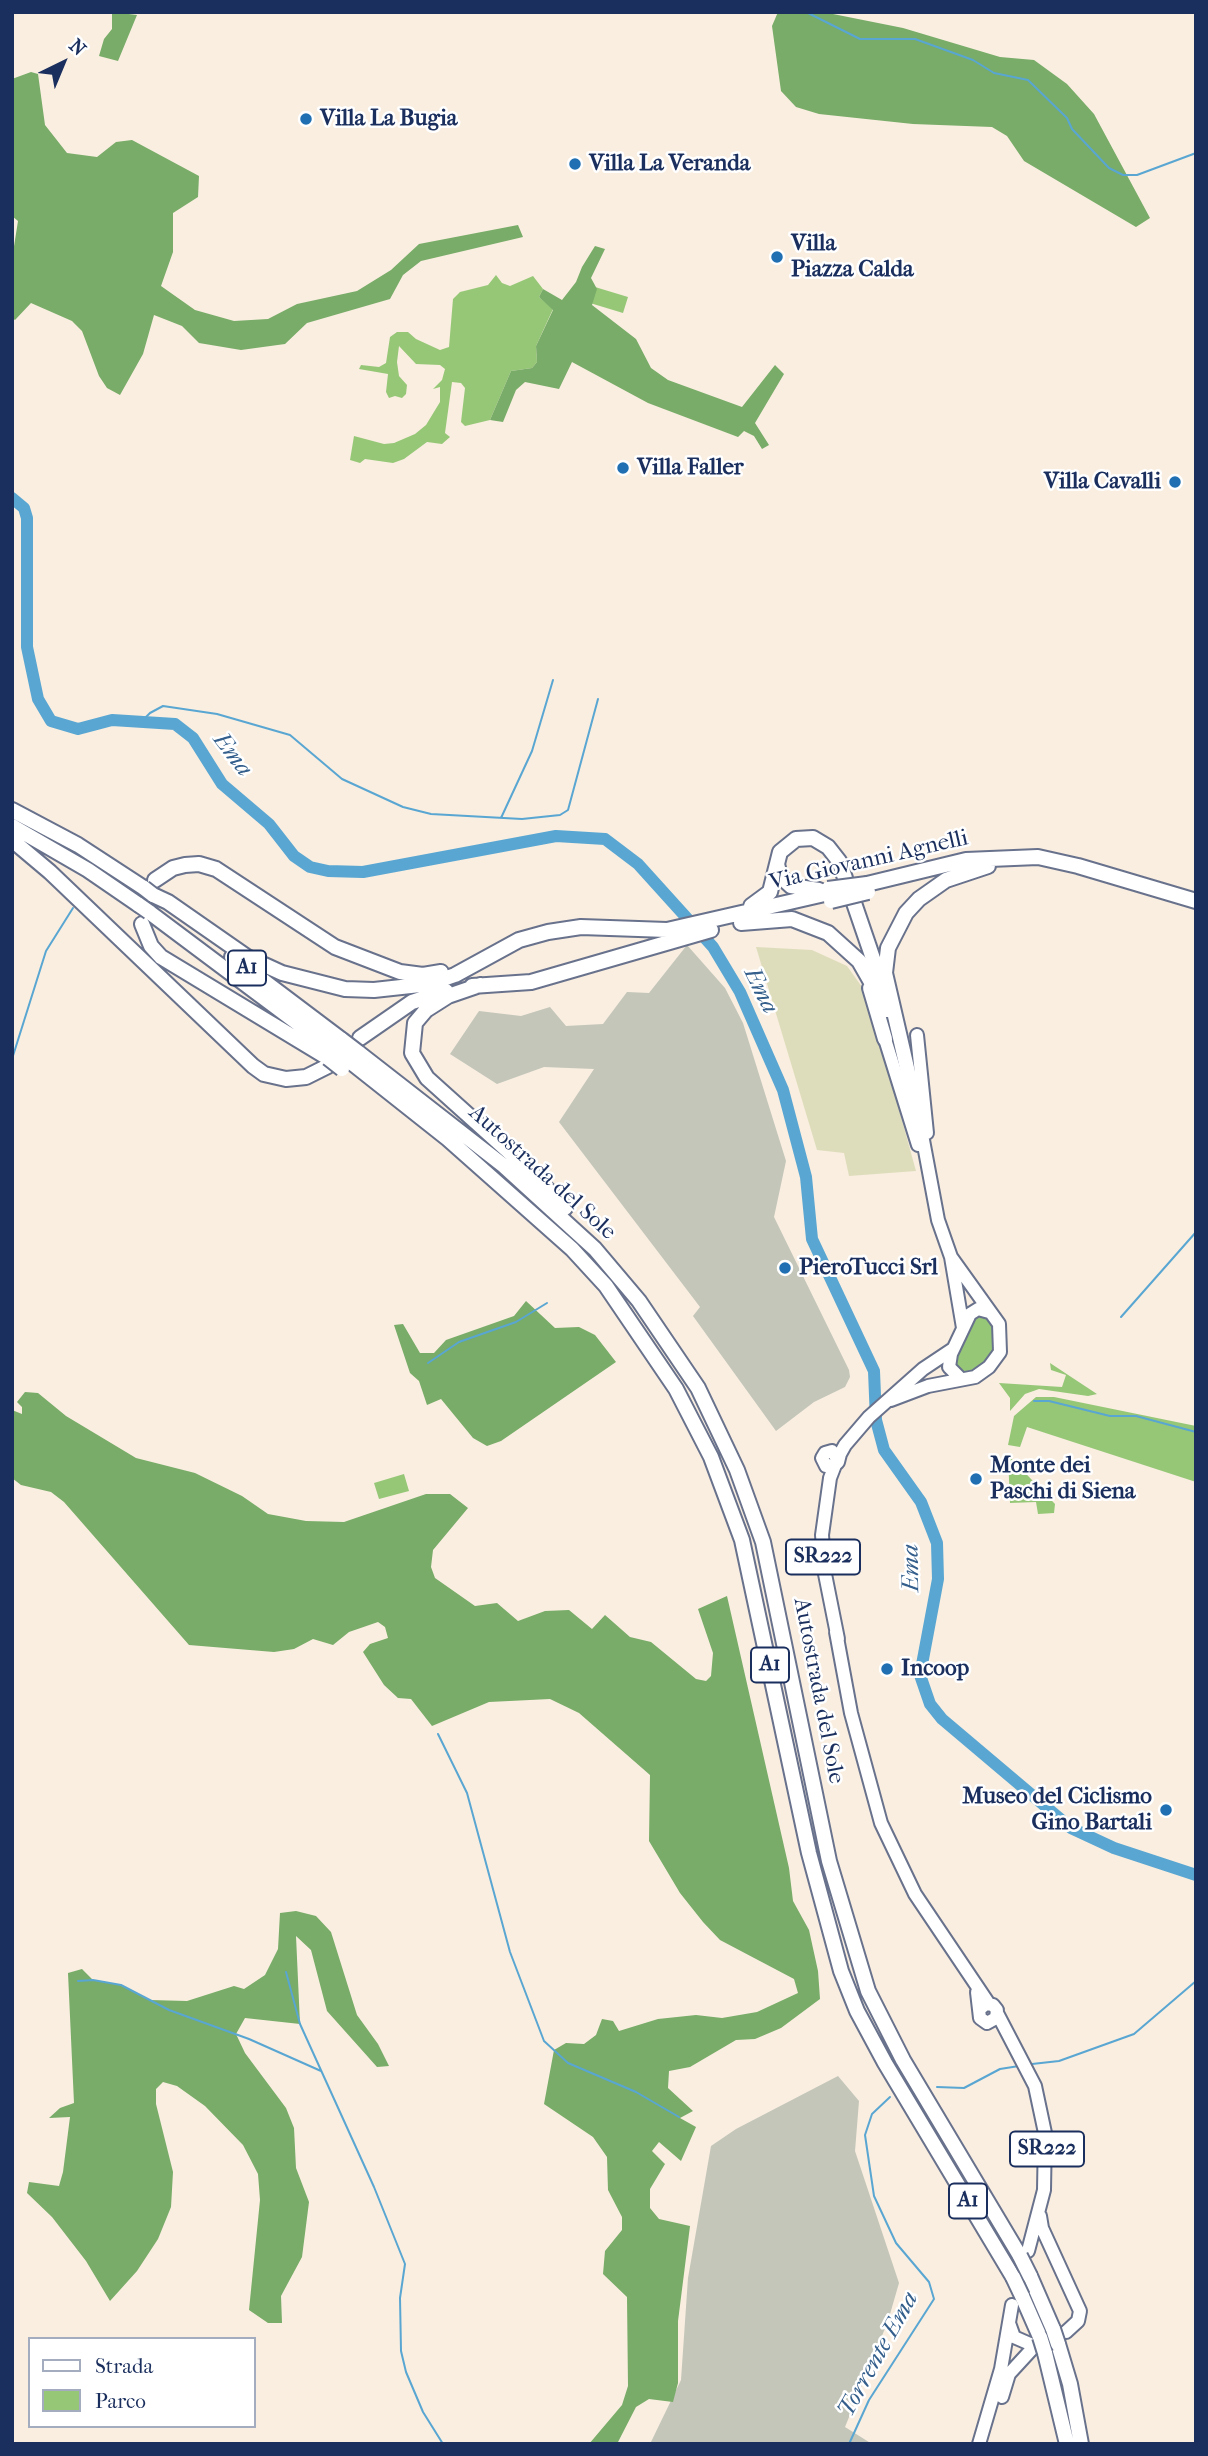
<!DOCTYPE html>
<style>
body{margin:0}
#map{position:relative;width:1208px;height:2456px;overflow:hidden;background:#f9eee0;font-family:"IM FELL French Canon",serif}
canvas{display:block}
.frame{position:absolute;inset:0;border:14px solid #1b2f5e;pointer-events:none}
.legend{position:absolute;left:28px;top:2337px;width:228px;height:91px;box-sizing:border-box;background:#fff;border:2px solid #a4acbf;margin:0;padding:9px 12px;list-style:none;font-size:21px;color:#1b2f5e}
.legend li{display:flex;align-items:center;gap:14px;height:35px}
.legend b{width:35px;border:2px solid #a4acbf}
.north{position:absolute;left:28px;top:28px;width:70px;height:70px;-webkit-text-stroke:5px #fff;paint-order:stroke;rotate:43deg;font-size:19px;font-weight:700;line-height:28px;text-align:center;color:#1b2f5e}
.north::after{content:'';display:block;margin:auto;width:24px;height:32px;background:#1b2f5e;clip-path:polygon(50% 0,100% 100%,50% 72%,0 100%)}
</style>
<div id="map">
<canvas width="1208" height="2456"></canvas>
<div class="frame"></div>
<ul class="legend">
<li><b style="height:9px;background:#fff"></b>Strada</li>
<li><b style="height:19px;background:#96c777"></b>Parco</li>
</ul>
<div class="north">N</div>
</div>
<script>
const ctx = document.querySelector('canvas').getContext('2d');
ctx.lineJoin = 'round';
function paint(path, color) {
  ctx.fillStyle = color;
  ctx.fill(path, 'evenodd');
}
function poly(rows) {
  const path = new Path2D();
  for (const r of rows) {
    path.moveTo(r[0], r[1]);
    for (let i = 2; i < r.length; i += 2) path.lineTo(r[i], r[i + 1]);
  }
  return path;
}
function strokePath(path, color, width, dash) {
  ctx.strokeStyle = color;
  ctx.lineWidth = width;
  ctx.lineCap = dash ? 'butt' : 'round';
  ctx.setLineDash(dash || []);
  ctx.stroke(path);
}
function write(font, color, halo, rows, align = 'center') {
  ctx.font = font + ' "IM FELL French Canon",serif';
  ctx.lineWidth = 5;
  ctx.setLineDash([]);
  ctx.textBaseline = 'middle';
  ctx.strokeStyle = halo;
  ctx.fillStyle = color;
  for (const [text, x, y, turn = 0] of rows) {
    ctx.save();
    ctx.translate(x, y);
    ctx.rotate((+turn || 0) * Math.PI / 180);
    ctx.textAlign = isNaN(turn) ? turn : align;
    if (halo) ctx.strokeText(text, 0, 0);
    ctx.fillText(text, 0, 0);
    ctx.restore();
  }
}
const built = poly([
 [756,947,812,950,847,966,867,994,916,1171,849,1176,844,1153,817,1150]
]);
const industrial = poly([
 [687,945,725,988,743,1023,786,1161,774,1217,849,1370,850,1377,845,1387,814,1402,776,1431,693,1316,700,1307,559,1122,594,1069,544,1067,497,1084,450,1054,479,1011,521,1016,550,1007,566,1026,603,1024,627,992,649,993],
 [838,2076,859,2101,855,2151,899,2283,888,2321,845,2427,872,2444,650,2444,681,2380,688,2278,711,2146,736,2129]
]);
const green = poly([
 [496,275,502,283,510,286,533,276,543,289,539,297,553,309,536,346,537,362,532,368,511,371,490,420,465,426,461,422,465,388,461,383,452,382,445,433,450,437,442,444,427,442,404,459,393,463,365,459,360,463,350,460,354,436,384,444,394,443,415,434,426,425,440,402,440,387,433,389,442,380,445,369,440,365,416,364,399,346,397,362,399,376,407,385,406,394,402,398,395,396,389,398,386,392,388,374,359,369,361,365,379,367,386,363,390,337,397,332,408,332,416,339,440,350,449,347,453,299,460,292,488,285],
 [595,287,628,297,623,313,590,303],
 [980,1313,993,1321,997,1348,989,1363,967,1375,954,1371,954,1355,969,1321],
 [1050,1363,1097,1394,1088,1396,1039,1389,1025,1394,1010,1411,1010,1398,999,1383,1062,1387,1066,1375,1051,1370],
 [1036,1397,1054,1397,1196,1426,1196,1482,1027,1427,1020,1447,1008,1445,1014,1416],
 [1008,1455,1055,1504,1054,1513,1038,1514,1036,1502,1010,1503],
 [404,1474,409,1491,379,1499,374,1483]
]);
const forest = poly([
 [112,12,137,15,118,61,99,56,104,39,112,29],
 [778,12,823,12,903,28,1000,57,1034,60,1067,84,1094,114,1150,218,1136,227,1024,161,1007,136,992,127,913,124,819,114,796,107,781,91,772,26],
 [31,72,38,74,45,125,67,153,97,157,116,142,132,140,199,176,198,197,173,213,173,252,161,286,195,310,234,321,268,319,297,304,357,291,391,270,419,244,518,225,523,237,421,261,403,275,390,299,307,323,285,344,241,350,199,343,182,326,154,315,143,354,120,395,107,388,99,376,82,331,72,321,31,303,15,320,12,318,12,259,18,221,12,216,12,79],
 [595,246,605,249,591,278,597,289,592,305,636,339,651,368,668,380,742,407,775,365,784,374,755,423,769,445,762,449,754,436,744,431,738,437,648,403,572,362,559,389,525,382,516,390,503,422,490,420,511,371,532,368,537,362,536,346,553,310,539,297,543,289,562,300,576,282,582,267],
 [526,1301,555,1328,579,1327,595,1335,616,1362,501,1441,487,1446,473,1438,441,1399,427,1405,419,1381,410,1373,394,1325,403,1324,420,1353,434,1353,446,1340,514,1316],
 [25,1392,38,1393,66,1416,136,1458,195,1473,242,1496,268,1514,306,1521,344,1522,426,1494,450,1494,468,1508,433,1550,431,1567,435,1578,475,1606,497,1603,518,1621,545,1611,569,1610,592,1629,605,1615,630,1637,651,1642,696,1679,706,1681,711,1676,713,1653,698,1609,727,1596,789,1868,793,1901,809,1930,818,1971,820,1999,781,2028,755,2039,736,2040,690,2067,669,2071,668,2088,693,2111,680,2118,696,2127,681,2161,659,2142,652,2151,665,2164,650,2189,650,2208,659,2219,690,2226,678,2321,678,2383,673,2402,649,2399,636,2407,617,2444,589,2444,622,2405,628,2386,627,2297,603,2274,605,2251,622,2230,622,2217,608,2190,607,2157,593,2137,544,2104,554,2050,566,2043,584,2044,596,2035,602,2019,613,2021,619,2031,658,2019,696,2015,722,2018,757,2012,798,1993,794,1979,720,1940,703,1922,680,1893,649,1841,650,1775,579,1713,550,1699,489,1702,432,1726,411,1699,398,1698,384,1685,363,1652,370,1644,388,1638,385,1627,378,1622,349,1632,333,1645,313,1639,294,1649,274,1652,189,1645,64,1502,51,1492,21,1485,12,1478,12,1410,22,1414,22,1407,17,1402],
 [296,1911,316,1916,331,1932,357,2015,378,2044,389,2066,377,2067,327,2011,311,1950,296,1936,300,2024,245,2018,236,2034,245,2053,286,2108,294,2128,296,2168,309,2202,302,2257,281,2296,282,2323,268,2323,249,2310,260,2200,258,2174,243,2145,205,2106,177,2086,163,2082,156,2089,156,2104,173,2172,171,2207,158,2239,137,2271,110,2301,86,2261,52,2217,27,2193,29,2182,59,2186,63,2172,70,2117,49,2118,60,2108,74,2103,68,1973,82,1969,93,1980,121,1985,150,2000,187,2001,234,1986,244,1989,265,1975,278,1949,280,1913]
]);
const stream = poly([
 [806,12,860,39,915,39,973,60,994,73,1028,80,1067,118,1072,129,1109,168,1123,175,1137,175,1196,153],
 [140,723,150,713,163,706,217,714,290,735,342,779,403,807,431,814,522,819,560,815,568,810,598,699],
 [501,818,532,751,553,680],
 [12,1059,46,951,73,908],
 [1121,1317,1196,1232],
 [428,1363,459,1342,516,1322,547,1303],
 [1034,1401,1049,1401,1110,1416,1136,1416,1196,1432],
 [438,1734,467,1793,510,1952,544,2041,568,2063,636,2092,679,2117],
 [286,1972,300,2024,374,2187,405,2264,400,2298,401,2351,406,2372,423,2412,443,2444],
 [78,1981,93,1980,121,1985,169,2010,249,2039,321,2071],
 [1032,2064,1059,2061,1134,2034,1196,1981],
 [937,2087,964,2088,1000,2069,1019,2066],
 [849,2444,869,2400,934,2299,929,2282,896,2243,874,2196,865,2135,872,2114,890,2097]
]);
const river = poly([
 [12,498,24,508,27,518,27,647,38,699,51,721,78,729,112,720,175,724,193,738,222,784,269,824,294,856,310,867,328,871,363,872,556,836,605,839,638,864,713,947,740,992,783,1090,806,1177,812,1239,874,1371,876,1420,884,1450,921,1502,937,1543,938,1579,920,1675,930,1704,942,1719,1071,1828,1114,1848,1196,1875]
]);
const primary = poly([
 [917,1035,927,1133],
 [885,1039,918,1145],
 [920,1124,938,1220,951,1257,963,1328],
 [961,1379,949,1367,951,1354,970,1314,978,1309,989,1312],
 [891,1400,928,1386,975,1377,989,1367,1000,1352,999,1324,951,1257],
 [838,1460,832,1451,825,1453,822,1458,826,1466,835,1465,838,1462,840,1454,845,1445,869,1417,923,1369,953,1349],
 [835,1465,830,1478,822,1535,825,1574,838,1639],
 [836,1632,851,1713,881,1823,915,1894,989,2004],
 [977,1992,980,2018,987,2023,996,2018,997,2010,993,2005,986,2004,980,2009],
 [997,2013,1035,2086,1045,2133,1044,2190,1028,2251],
 [1040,2216,1042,2228,1080,2311,1078,2321,1066,2332],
 [1009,2323,1014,2337,1030,2344],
 [1002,2397,1009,2374,1032,2349],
 [979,2444,1001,2369,1012,2305]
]);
const highway = poly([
 [12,810,78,845,144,888],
 [12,826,88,870,139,905],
 [12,840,50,872,253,1066,264,1074,286,1079,306,1077,328,1066],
 [777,864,780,876,791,886,819,890],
 [155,880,173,868,185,865,199,864,216,869,335,947,400,972,423,975,441,972],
 [867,884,966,860,1038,857,1078,866,1196,901],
 [153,895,168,902,247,957,282,973,345,989,374,990,429,984,455,975,519,940,548,932,581,927,667,930,829,893],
 [854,903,881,982],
 [751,906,770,892,780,852,796,839,813,838,828,847,839,861,845,878],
 [149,912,336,1052],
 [741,923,792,919,828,933,859,961,887,1010],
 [142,924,151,946,161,957,328,1058],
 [232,957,342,1040],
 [480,985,448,996,426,1010,415,1023,412,1053,427,1078,527,1168,565,1208],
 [472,986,531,982,711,930],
 [870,988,885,1039],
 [360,1038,412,1002,446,991],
 [359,1053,504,1166,595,1249,639,1301,698,1388,737,1470,763,1542,829,1861,868,1991,903,2060,1020,2256],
 [352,1063,448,1139,572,1249,606,1286,676,1389,711,1457,742,1540,809,1853,841,1971,857,2011,885,2063,1013,2277],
 [920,1124,885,973,888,948,906,913,919,899,946,880,988,866],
 [1030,2276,1053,2329],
 [1022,2296,1040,2337],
 [1058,2344,1070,2384,1081,2444],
 [1045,2353,1067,2444]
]);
const highwayBridge = poly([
 [144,888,153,895],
 [828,889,867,884],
 [831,901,868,892],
 [139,905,149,912],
 [342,1040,359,1053],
 [336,1052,352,1063],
 [328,1058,342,1069],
 [1020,2256,1030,2276],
 [1013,2277,1022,2296],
 [1053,2329,1058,2344],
 [1040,2337,1045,2353]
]);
const markers = [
 [306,119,7,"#1f6fb2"],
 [575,164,7,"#1f6fb2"],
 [777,257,7,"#1f6fb2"],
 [623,468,7,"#1f6fb2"],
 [1175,482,7,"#1f6fb2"],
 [785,1268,7,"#1f6fb2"],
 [976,1479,7,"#1f6fb2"],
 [887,1669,7,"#1f6fb2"],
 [1166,1810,7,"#1f6fb2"]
];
const shields = [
 [247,968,38],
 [823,1557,74],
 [770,1665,38],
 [1047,2149,74],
 [968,2201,38]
];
const shieldNames = [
 ["A1",247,968],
 ["SR222",823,1557],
 ["A1",770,1665],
 ["SR222",1047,2149],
 ["A1",968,2201]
];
const poiNames = [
 ["Villa La Bugia",320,119],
 ["Villa La Veranda",589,164],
 ["Villa",791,244],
 ["Piazza Calda",791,270],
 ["Villa Faller",637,468],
 ["Villa Cavalli",1161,482,"right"],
 ["PieroTucci Srl",799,1268],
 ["Monte dei",990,1466],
 ["Paschi di Siena",990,1492],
 ["Incoop",901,1669],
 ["Museo del Ciclismo",1152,1797,"right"],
 ["Gino Bartali",1152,1823,"right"]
];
const streetNames = [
 ["Via Giovanni Agnelli",869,861,-13],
 ["Autostrada del Sole",542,1173,42],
 ["Autostrada del Sole",818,1691,79]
];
const waterNames = [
 ["Ema",232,755,53],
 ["Ema",760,991,64],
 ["Ema",912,1568,-91],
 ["Torrente Ema",879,2355,-61]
];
paint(built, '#deddbb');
paint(industrial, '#c3c6b9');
paint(green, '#96c777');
paint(forest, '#78ac68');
strokePath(stream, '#59a6d2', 2);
strokePath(river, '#59a6d2', 12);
strokePath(primary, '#69728c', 16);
strokePath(highway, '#69728c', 18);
strokePath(primary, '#fff', 12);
strokePath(highway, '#fff', 14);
strokePath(highwayBridge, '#69728c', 18, []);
strokePath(highwayBridge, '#fff', 14);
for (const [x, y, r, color] of markers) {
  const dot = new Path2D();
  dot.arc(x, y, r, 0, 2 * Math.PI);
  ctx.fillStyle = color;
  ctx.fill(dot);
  strokePath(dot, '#fff', 2.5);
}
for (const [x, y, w] of shields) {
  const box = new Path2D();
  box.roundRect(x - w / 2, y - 17.5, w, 35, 5);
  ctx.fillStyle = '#fff';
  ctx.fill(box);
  strokePath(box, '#1b2f5e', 2);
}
write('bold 21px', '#1b2f5e', null, shieldNames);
write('bold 23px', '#1b2f5e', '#fff', poiNames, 'left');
write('23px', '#1b2f5e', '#fff', streetNames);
write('italic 24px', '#345f8c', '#fff', waterNames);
</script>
